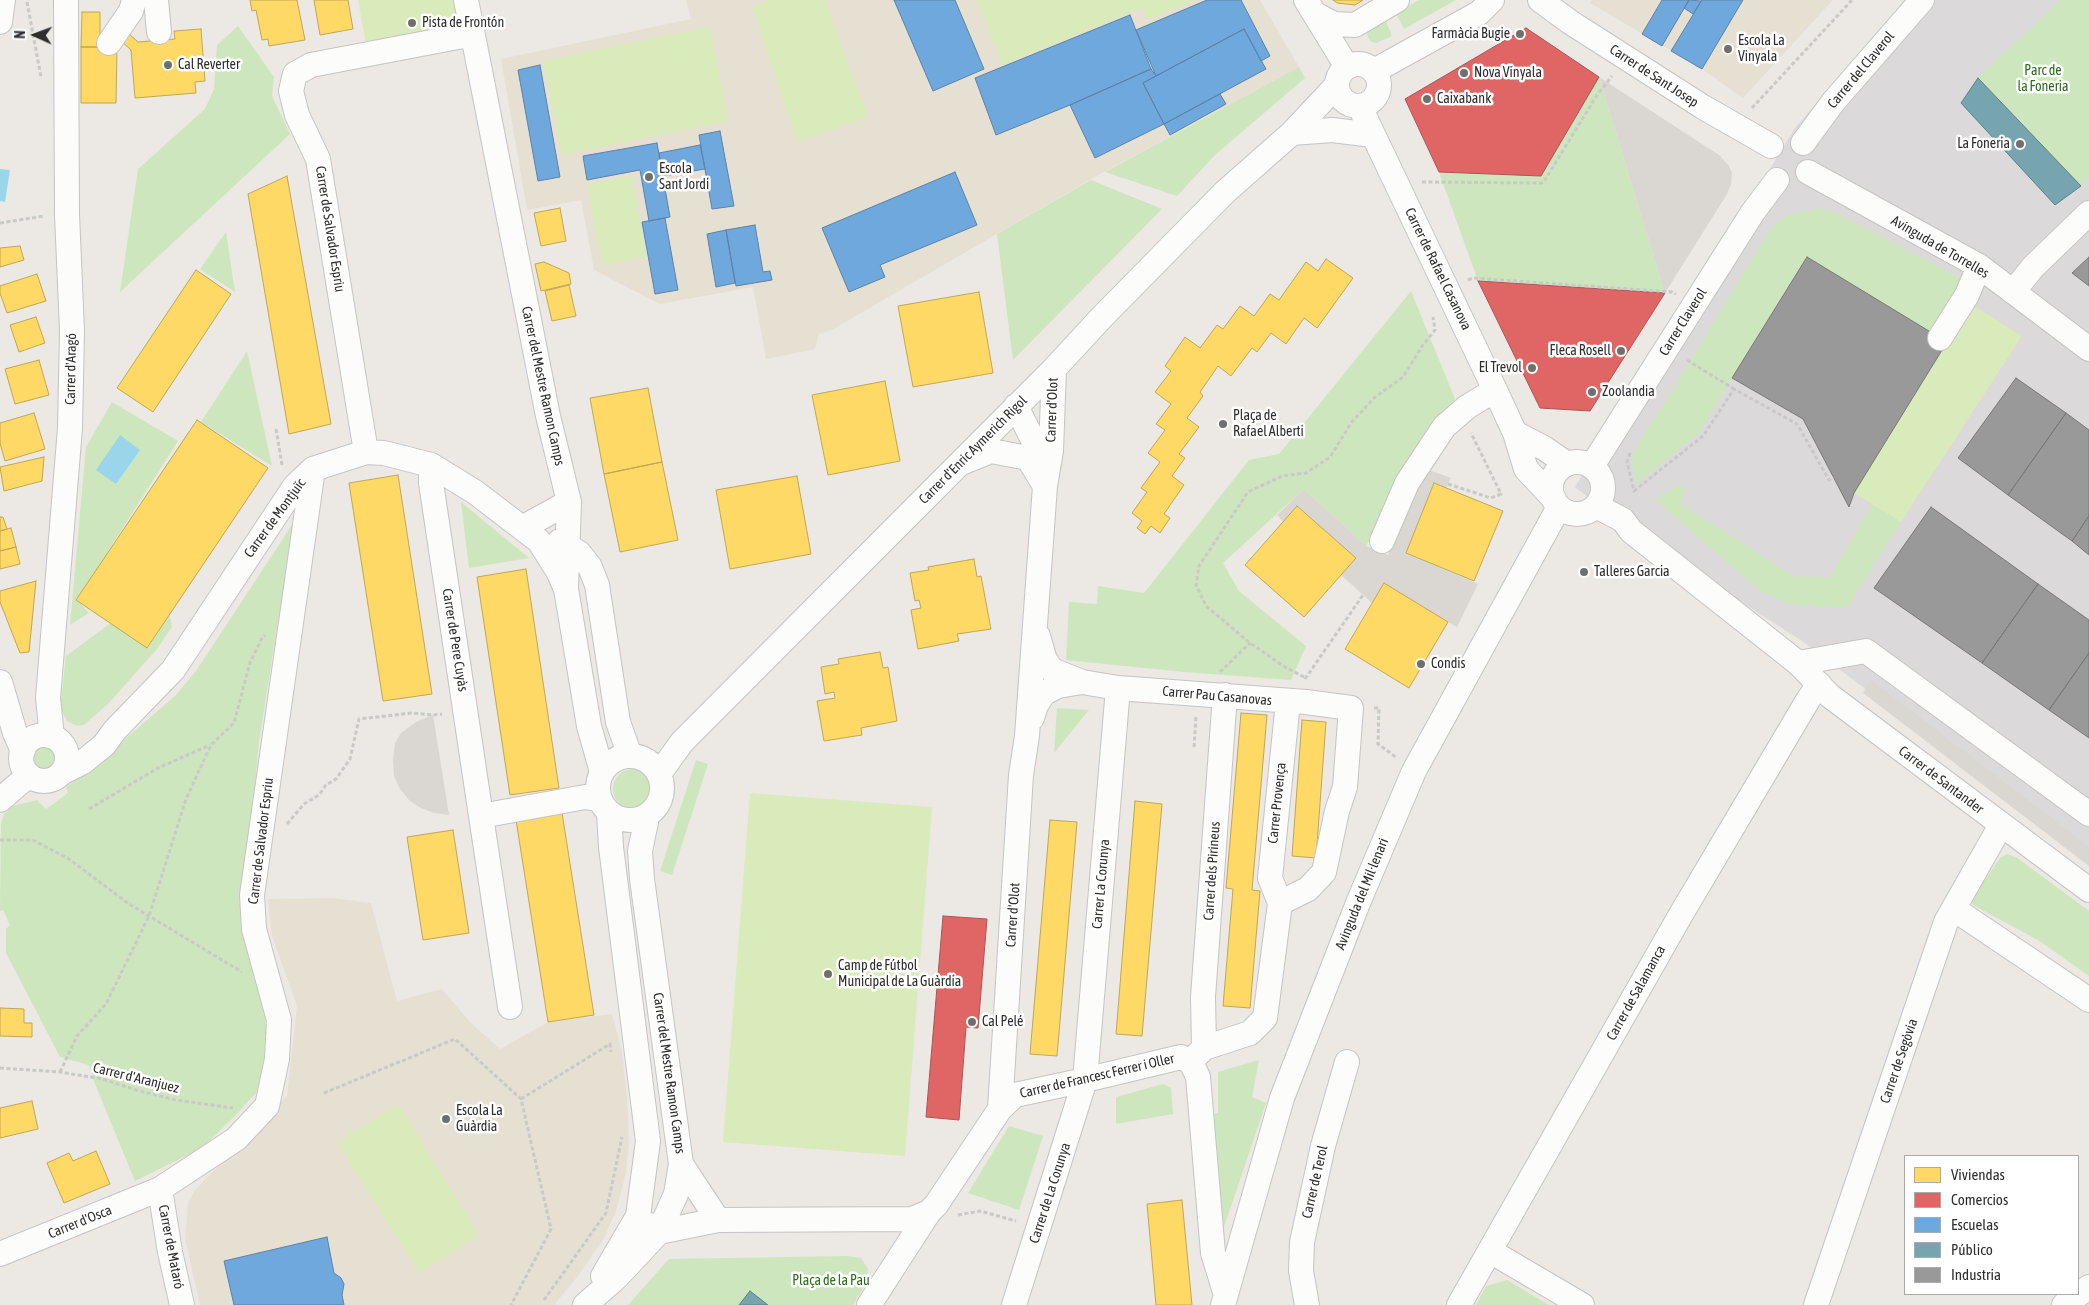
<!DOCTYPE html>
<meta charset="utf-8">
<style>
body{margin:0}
#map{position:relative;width:2089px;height:1305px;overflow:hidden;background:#ece8e4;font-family:"Asap Condensed",sans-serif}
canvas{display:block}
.legend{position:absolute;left:1904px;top:1155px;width:175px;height:140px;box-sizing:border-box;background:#fff;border:1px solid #ababab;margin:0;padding:6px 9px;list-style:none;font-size:15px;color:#2e2e2e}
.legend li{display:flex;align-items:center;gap:10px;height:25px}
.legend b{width:25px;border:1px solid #ababab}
.north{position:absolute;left:10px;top:10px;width:50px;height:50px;-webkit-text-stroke:4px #fff;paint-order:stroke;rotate:272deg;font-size:14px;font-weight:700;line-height:20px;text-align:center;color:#2e2e2e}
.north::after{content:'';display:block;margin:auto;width:18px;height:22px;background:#2e2e2e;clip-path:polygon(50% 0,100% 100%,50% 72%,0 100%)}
</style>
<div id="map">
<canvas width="2089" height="1305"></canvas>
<ul class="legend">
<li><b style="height:14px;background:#ffd966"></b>Viviendas</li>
<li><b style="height:14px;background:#e06666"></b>Comercios</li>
<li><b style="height:14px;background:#6fa8dc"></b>Escuelas</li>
<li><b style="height:14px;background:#76a5af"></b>Público</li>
<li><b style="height:14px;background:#999"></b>Industria</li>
</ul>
<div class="north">N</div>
</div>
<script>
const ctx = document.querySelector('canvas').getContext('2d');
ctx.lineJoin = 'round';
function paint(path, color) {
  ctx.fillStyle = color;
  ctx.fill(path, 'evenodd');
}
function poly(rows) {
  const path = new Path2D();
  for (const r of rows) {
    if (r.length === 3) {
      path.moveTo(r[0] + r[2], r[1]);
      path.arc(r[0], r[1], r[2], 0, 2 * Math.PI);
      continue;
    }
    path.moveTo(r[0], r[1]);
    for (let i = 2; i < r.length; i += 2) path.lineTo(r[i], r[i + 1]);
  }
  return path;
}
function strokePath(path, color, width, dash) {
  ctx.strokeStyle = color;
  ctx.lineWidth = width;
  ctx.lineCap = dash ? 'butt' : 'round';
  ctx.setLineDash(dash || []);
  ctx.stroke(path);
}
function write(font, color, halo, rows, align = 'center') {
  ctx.font = font + ' "Asap Condensed",sans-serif';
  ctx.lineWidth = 5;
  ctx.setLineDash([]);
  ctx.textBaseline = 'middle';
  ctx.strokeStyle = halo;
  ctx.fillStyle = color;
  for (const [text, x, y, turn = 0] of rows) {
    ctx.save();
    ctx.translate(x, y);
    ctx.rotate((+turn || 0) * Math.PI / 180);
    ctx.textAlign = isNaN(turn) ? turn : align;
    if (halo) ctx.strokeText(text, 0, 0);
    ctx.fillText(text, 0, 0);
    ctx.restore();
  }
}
const industrial = poly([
 [1905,0,2089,0,2089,860,1805,643,1631,531,1575,487,1795,128]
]);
const education = poly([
 [686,0,1260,0,1299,67,1100,174,830,331,819,334,815,349,766,359,753,287,660,304,594,270,581,200,527,210,501,59,691,19],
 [1592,0,1833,0,1743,98,1702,69,1590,3],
 [333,898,371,903,397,1001,442,989,470,1022,500,1049,548,1022,612,1014,622,1052,627,1097,629,1142,626,1173,616,1211,604,1238,578,1276,554,1305,200,1305,185,1238,188,1202,196,1189,287,1096,297,1006,272,936,268,899]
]);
const green = poly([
 [1419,0,1456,0,1404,29,1396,13],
 [2060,0,2089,0,2089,178,2081,186,1978,78],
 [1385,19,1392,36,1376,43,1370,41,1367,35,1370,28],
 [238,26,274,77,272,96,290,134,120,292,138,169,205,109,214,89,217,45],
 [1299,67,1305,78,1215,155,1177,196,1105,172],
 [1599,77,1665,293,1478,281,1439,172,1541,176],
 [1091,180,1162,209,1013,360,997,234],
 [1818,208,1834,212,1959,277,1962,281,1934,334,1732,378,1701,431,1636,484,1632,462,1633,455,1642,437,1674,388,1770,229,1785,216],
 [226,232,235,292,200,269],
 [1411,291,1455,399,1418,456,1366,546,1304,489,1223,563,1239,591,1306,646,1291,680,1184,672,1066,660,1069,602,1097,604,1098,586,1144,593,1249,460,1279,454],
 [247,351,272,466,201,422],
 [112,402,178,441,77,600,89,613,70,625,86,447],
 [1677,485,1687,489,1679,503,1794,576,1830,577,1872,504,1901,522,1847,608,1793,605,1763,593,1655,500],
 [461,502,529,558,469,568],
 [294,522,259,741,251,828,265,1013,267,1040,263,1067,256,1093,235,1116,202,1148,135,1181,95,1084,89,1065,60,1057,6,953,6,929,10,925,3,910,0,911,1,824,4,814,13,806,37,800,46,809,68,793,66,787,95,765,175,696,196,671],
 [169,615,172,627,157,649,109,703,84,725,77,726,67,721,61,710,61,701,66,656,111,623,148,648],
 [1057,708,1089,710,1054,753],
 [46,758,12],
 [696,760,708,764,672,875,660,871],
 [633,789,20],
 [2007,854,2016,857,2089,911,2089,976,2038,940,1973,905,1971,900,2000,858],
 [1259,1060,1252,1097,1266,1103,1223,1230,1212,1114,1218,1113,1218,1072],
 [1163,1084,1171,1088,1173,1114,1116,1124,1116,1097],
 [1009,1126,1043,1136,1019,1210,968,1193],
 [847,1256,861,1258,868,1269,866,1283,853,1305,628,1305,669,1259],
 [1507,1280,1549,1305,1476,1305,1486,1286]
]);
const pitch = poly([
 [358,0,458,0,461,25,366,44],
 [770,0,825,0,868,117,797,142,752,7],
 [977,0,1195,0,1148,20,1142,8,1003,65],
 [710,27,729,121,562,155,543,61],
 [632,176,647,257,602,265,587,184],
 [1971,304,2022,336,1901,522,1854,493],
 [750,793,932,807,905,1156,723,1142],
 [398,1104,479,1235,419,1273,337,1142]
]);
const plaza = poly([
 [1599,77,1719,155,1729,166,1732,173,1731,184,1727,194,1665,293],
 [1426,469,1451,478,1446,488,1434,483,1406,553,1478,584,1457,627,1384,583,1372,603,1341,575,1356,558,1297,506,1283,522,1277,515,1304,489,1366,546,1388,555],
 [1871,680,2089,847,2089,866,1863,693],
 [433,715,449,815,434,813,419,807,409,800,400,789,394,776,393,760,395,743,401,733,416,722]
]);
const water = poly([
 [0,169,10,170,5,202,0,201],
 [120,435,140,450,116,484,96,470]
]);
const homes = poly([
 [250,0,297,0,305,40,269,46,268,39,262,40,256,10,252,11,250,0],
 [314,0,348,0,353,29,320,35,314,0],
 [1333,0,1363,0,1355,5,1337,3,1333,0],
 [82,12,100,12,100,47,81,47,82,12],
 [201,29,205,81,195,82,196,93,135,98,131,50,121,41,128,33,138,42,175,39,174,31,201,29],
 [81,47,117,47,116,103,81,103,81,47],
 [287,176,331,424,289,434,248,194,287,176],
 [560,208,566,241,541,246,534,213,560,208],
 [20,246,24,260,0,267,0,248,20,246],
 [1326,259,1353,278,1317,328,1304,318,1286,344,1271,333,1257,352,1252,348,1231,376,1218,366,1200,392,1203,396,1187,418,1199,427,1179,454,1185,458,1172,476,1184,485,1164,514,1170,518,1160,533,1151,526,1145,534,1137,528,1142,521,1132,513,1147,492,1141,488,1160,462,1148,453,1165,430,1156,424,1171,404,1155,392,1171,371,1165,366,1185,337,1200,348,1217,325,1223,329,1240,306,1254,316,1270,294,1279,300,1306,262,1318,271,1326,259],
 [544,262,569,273,571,284,541,291,535,264,544,262],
 [196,270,231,294,153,412,117,388,196,270],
 [37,274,46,301,7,313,0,293,0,286,37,274],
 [569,285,576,316,552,321,545,291,569,285],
 [979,292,993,373,913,387,898,306,979,292],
 [36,317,45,343,19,352,10,325,36,317],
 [39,360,49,395,15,404,5,369,39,360],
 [885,381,900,461,828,475,812,395,885,381],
 [648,388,662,462,604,474,590,398,648,388],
 [34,413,45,449,5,461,0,443,0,423,34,413],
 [197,420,268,468,147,648,76,600,197,420],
 [44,457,42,481,4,491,0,467,44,457],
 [662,462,678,540,620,552,604,474,662,462],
 [398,475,432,694,383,701,349,483,398,475],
 [797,476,811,554,730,569,716,490,797,476],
 [1434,483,1503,511,1474,581,1406,553,1434,483],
 [1297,506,1356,558,1304,617,1245,565,1297,506],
 [0,517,3,517,7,529,0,531,0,517],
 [11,528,16,547,0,551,0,531,11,528],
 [16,547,20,564,0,569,0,551,16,547],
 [974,559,977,577,981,576,991,629,957,634,959,641,918,649,911,610,921,608,919,600,915,601,910,573,929,570,928,567,974,559],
 [526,569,559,788,510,795,477,577,526,569],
 [36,581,29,652,20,653,0,602,0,591,36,581],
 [1384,583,1448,622,1409,688,1345,649,1384,583],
 [880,652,883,668,888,667,897,721,861,728,862,735,824,741,817,701,835,698,834,692,825,694,821,667,839,664,838,659,880,652],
 [1241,713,1267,715,1252,890,1260,891,1250,1008,1223,1006,1233,889,1226,888,1241,713],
 [1302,720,1326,722,1316,858,1292,856,1302,720],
 [1135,801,1162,804,1142,1036,1116,1034,1135,801],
 [562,813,594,1015,548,1022,516,820,562,813],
 [1050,820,1077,822,1057,1056,1030,1054,1050,820],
 [453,830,469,933,423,940,407,837,453,830],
 [0,1008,24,1009,24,1023,32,1023,32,1037,0,1036,0,1008],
 [32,1101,38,1129,0,1138,0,1108,32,1101],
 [96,1151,110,1184,64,1203,47,1163,69,1153,73,1161,96,1151],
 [1182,1200,1192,1305,1156,1305,1147,1204,1182,1200]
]);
const shops = poly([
 [1526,28,1599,77,1541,176,1439,172,1405,99,1526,28],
 [1478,281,1665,293,1590,411,1540,408,1478,281],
 [943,916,987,919,978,1028,966,1027,959,1120,926,1117,943,916]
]);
const schools = poly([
 [894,0,955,0,984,69,933,91,894,0],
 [1207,0,1241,0,1270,56,1261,61,1244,29,1156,76,1136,30,1207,0],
 [1662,0,1689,0,1662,46,1642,34,1662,0],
 [1689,0,1701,1,1693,14,1684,8,1689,0],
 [1702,0,1743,0,1702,69,1671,51,1702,0],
 [1130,15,1151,69,1070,105,996,135,975,78,1130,15],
 [1244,29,1266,69,1164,124,1143,83,1244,29],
 [540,65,560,177,538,181,518,70,540,65],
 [1151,69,1156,76,1143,83,1164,124,1095,158,1070,105,1151,69],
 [1220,94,1226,104,1170,135,1164,124,1220,94],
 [720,131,734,206,712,209,699,135,720,131],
 [657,143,670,217,649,221,640,170,587,180,583,156,657,143],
 [700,145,705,169,663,176,659,153,700,145],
 [955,172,977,225,880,265,885,277,849,292,822,228,955,172],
 [665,218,678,290,655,294,642,222,665,218],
 [755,225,763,272,770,271,772,280,736,286,726,230,755,225],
 [726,230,735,283,716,287,707,234,726,230],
 [327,1237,334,1273,341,1278,344,1284,342,1295,344,1305,234,1305,224,1261,327,1237]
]);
const public = poly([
 [1978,78,2081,186,2055,205,1961,103,1978,78],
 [750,1291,768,1305,739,1305,750,1291]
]);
const industry = poly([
 [1807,257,1947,342,1854,493,1849,507,1803,419,1732,378,1807,257],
 [2089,257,2089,286,2072,273,2089,257],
 [2016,378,2066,413,2008,495,1958,458,2016,378],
 [2066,413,2089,430,2089,516,2072,541,2008,495,2066,413],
 [1931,507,2038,584,1982,663,1874,588,1931,507],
 [2089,516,2089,555,2072,541,2089,516],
 [2038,584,2089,620,2089,653,2049,710,1982,663,2038,584],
 [2089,653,2089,738,2049,710,2089,653]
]);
const path = poly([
 [27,2,41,77],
 [1752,108,1852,0],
 [1422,182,1543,183,1597,95,1612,76],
 [0,223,44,216],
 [1468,280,1473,278,1672,292,1676,294],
 [1687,360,1734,389],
 [276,429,282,465],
 [1630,453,1627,462,1634,491,1703,436,1734,389,1797,424,1829,480,1833,477],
 [1448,484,1491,498,1501,494,1471,433],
 [1220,672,1250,643],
 [1304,677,1285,667,1250,643,1206,606,1196,585,1199,566,1248,492,1282,476,1306,473,1330,457,1351,423,1374,398,1403,377,1423,345,1435,330,1433,317],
 [1305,679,1363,595],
 [1374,708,1379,708,1378,744,1397,758],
 [1194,747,1196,716],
 [89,809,158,768,210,745],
 [287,824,304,804,319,795,326,785,336,779,350,759,359,719,412,713,433,715,442,714],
 [0,840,33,840,69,859,129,904,242,972],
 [0,1068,60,1072,102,1079,136,1090,176,1100,233,1108],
 [60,1072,77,1036,106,1004,149,916,186,799,211,745,234,723,250,663,262,638,265,635],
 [324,1093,455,1039,521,1099,551,1229,511,1305],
 [521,1099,610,1044,611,1052],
 [958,1215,980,1211,1016,1221],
 [544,1300,606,1213,622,1137]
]);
const minor = poly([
 [156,0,159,32],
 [466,0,548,416,569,502,566,589,589,726,602,772],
 [1306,0,1347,67],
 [1540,0,1570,22,1703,107,1771,146],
 [1315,14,1334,24,1355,25,1397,0],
 [0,22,3,0],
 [109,43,131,11,134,0],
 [1358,85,21],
 [1374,71,1479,13,1492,0],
 [1360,107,1495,390,1515,433,1526,469,1554,499],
 [1292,133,1332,130,1373,135],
 [1803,143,1834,101,1922,0],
 [1808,172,1979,266,2089,349],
 [2013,292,2033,267,2089,213],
 [1940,338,1967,295,1979,266],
 [1016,406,1037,448,1042,472],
 [1515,433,1544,448,1567,464],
 [366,452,318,159,297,115,291,91,295,74,311,65,463,36,473,39],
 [964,462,991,451,1028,458,1045,486],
 [1577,488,26],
 [431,465,431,483,481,816,585,797,600,799],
 [1592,466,1753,212,1777,180],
 [1596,506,1623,520,1631,531,1798,663,1830,696,2089,890],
 [522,528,569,502],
 [560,541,579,553,590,567,597,585,618,722,630,756],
 [1382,541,1407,483,1444,427,1467,407,1495,390],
 [1038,636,1045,660,1052,670,1082,682,1118,688,1306,702,1351,708,1345,787,1337,811,1324,872,1308,889,1280,903],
 [1798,663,1866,651,2089,814],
 [0,682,15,733,23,751],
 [1032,718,1036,705,1044,693,1058,686,1082,682],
 [44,758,23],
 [52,737,48,698,70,428,72,331,67,214,66,0],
 [630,788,32],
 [63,772,83,762,104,745,115,730,173,670,295,486,313,469,366,452,384,453,431,465,475,492,539,541,558,571,565,587],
 [659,774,682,742,1054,369,1102,317,1225,192,1292,133,1337,85],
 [0,800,29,775],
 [481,816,510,1007],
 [1280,903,1270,878,1288,702],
 [1954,909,2089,1000],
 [1204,1048,1203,997,1225,695],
 [1194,1058,1204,1048,1250,1033,1265,1018,1280,903],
 [1191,1062,1198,1077,1213,1253,1225,1292],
 [1000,1109,1015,1095,1085,1080,1181,1057,1191,1062],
 [681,1164,718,1220],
 [160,1189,170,1252,182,1305],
 [650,1225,659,1232,718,1220,912,1219,929,1212],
 [1490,1251,1582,1305],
 [0,1254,160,1189,236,1139,267,1106,277,1059,279,1020,254,929,252,895,313,469],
 [603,1276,638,1216,648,1141,611,847,609,813],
 [585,1305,617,1277,659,1232,676,1194,681,1164,642,879,640,851,647,817],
 [869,1305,929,1212,936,1205,1000,1109,1021,775,1027,736,1045,486,1051,451,1054,369],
 [1014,1305,1085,1080,1118,688],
 [1223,1305,1282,1098,1358,903,1414,771,1559,507],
 [1307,1305,1301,1271,1302,1242,1323,1146,1347,1062],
 [1459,1305,1680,916,1808,700,1819,684],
 [1816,1305,1946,922,2001,825],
 [2064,1305,2089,1287]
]);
const markers = [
 [412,23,5,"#706f6e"],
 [1520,34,5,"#706f6e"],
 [1728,49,5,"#706f6e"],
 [168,65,5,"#706f6e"],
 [1464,73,5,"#706f6e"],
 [1427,99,5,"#706f6e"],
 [2020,144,5,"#706f6e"],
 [649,177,5,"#706f6e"],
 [1621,351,5,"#706f6e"],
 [1532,368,5,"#706f6e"],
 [1592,392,5,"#706f6e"],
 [1223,424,5,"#706f6e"],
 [1584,572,5,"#706f6e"],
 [1421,664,5,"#706f6e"],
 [828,974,5,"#706f6e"],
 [972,1022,5,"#706f6e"],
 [446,1119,5,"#706f6e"]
];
const poiNames = [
 ["Pista de Frontón",422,23],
 ["Farmàcia Bugie",1510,34,"right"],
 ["Escola La",1738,41],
 ["Vinyala",1738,57],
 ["Cal Reverter",178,65],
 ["Nova Vinyala",1474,73],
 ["Caixabank",1437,99],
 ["La Foneria",2010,144,"right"],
 ["Escola",659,169],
 ["Sant Jordi",659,185],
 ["Fleca Rosell",1611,351,"right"],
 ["El Trevol",1522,368,"right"],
 ["Zoolandia",1602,392],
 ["Plaça de",1233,416],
 ["Rafael Alberti",1233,432],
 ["Talleres Garcia",1594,572],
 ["Condis",1431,664],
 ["Camp de Fútbol",838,966],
 ["Municipal de La Guàrdia",838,982],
 ["Cal Pelé",982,1022],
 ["Escola La",456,1111],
 ["Guàrdia",456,1127]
];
const streetNames = [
 ["Carrer del Claverol",1861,70,-50],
 ["Carrer de Sant Josep",1654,76,33],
 ["Carrer de Salvador Espriu",330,229,81],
 ["Avinguda de Torrelles",1940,247,30],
 ["Carrer de Rafael Casanova",1438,269,64],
 ["Carrer Claverol",1683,322,-58],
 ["Carrer d'Aragó",71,369,-89],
 ["Carrer del Mestre Ramon Camps",543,386,78],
 ["Carrer d'Olot",1052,410,-88],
 ["Carrer d'Enric Aymerich Rigol",973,450,-45],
 ["Carrer de Montjuïc",275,518,-54],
 ["Carrer de Pere Cuyàs",455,640,81],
 ["Carrer Pau Casanovas",1217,696,5],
 ["Carrer de Santander",1941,780,37],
 ["Carrer Provença",1277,803,-84],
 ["Carrer de Salvador Espriu",261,841,-83],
 ["Carrer dels Pirineus",1212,871,-86],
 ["Carrer La Corunya",1101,884,-85],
 ["Avinguda del Mil·lenari",1362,894,-68],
 ["Carrer d'Olot",1013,915,-86],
 ["Carrer de Salamanca",1636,993,-61],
 ["Carrer de Segòvia",1899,1061,-71],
 ["Carrer del Mestre Ramon Camps",669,1073,82],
 ["Carrer de Francesc Ferrer i Oller",1097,1076,-13],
 ["Carrer d'Aranjuez",136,1078,14],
 ["Carrer de Terol",1315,1182,-77],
 ["Carrer de La Corunya",1050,1193,-72],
 ["Carrer d'Osca",80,1222,-22],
 ["Carrer de Mataró",171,1247,79]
];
const parkNames = [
 ["Parc de",2043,71],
 ["la Foneria",2043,87],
 ["Plaça de la Pau",831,1281]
];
paint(industrial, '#dcd9db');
paint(education, '#e6e0d3');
paint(green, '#cee6be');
paint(pitch, '#d9eabb');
paint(plaza, '#dad6d2');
paint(water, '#99d6ec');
paint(homes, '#ffd966');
strokePath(homes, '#c0a655', 1);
paint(shops, '#e06666');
strokePath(shops, '#ab5555', 1);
paint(schools, '#6fa8dc');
strokePath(schools, '#5c83a8', 1);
paint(public, '#76a5af');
strokePath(public, '#608188', 1);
paint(industry, '#999');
strokePath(industry, '#797979', 1);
strokePath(minor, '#c5c4c5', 26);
strokePath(path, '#c9c9c8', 3, [4, 2.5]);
strokePath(minor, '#fcfcfb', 24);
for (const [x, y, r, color] of markers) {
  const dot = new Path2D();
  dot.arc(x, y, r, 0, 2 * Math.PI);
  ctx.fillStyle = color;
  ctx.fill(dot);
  strokePath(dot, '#fff', 2);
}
write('14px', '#2e2e2e', '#fff', poiNames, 'left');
write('14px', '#2e2e2e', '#fff', streetNames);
write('14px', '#2c6e1b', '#fff', parkNames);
</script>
